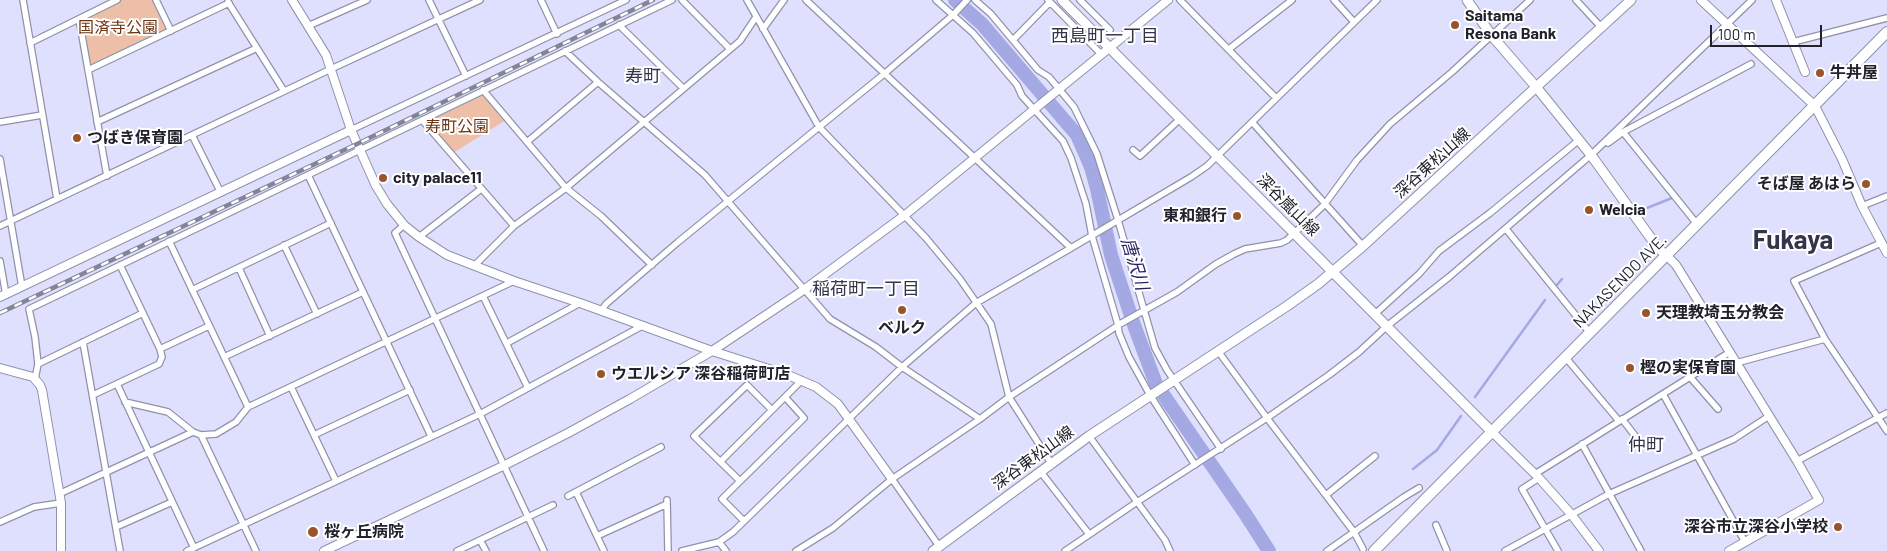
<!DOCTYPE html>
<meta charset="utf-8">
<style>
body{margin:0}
#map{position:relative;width:1887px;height:551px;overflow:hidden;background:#dee0fd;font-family:Barlow,sans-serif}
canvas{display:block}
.scale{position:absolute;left:1710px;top:25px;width:112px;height:22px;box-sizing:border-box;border:2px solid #21222d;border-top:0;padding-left:6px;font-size:15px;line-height:18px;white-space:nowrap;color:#21222d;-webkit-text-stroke:4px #fff;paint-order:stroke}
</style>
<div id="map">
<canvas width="1887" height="551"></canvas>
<div class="scale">100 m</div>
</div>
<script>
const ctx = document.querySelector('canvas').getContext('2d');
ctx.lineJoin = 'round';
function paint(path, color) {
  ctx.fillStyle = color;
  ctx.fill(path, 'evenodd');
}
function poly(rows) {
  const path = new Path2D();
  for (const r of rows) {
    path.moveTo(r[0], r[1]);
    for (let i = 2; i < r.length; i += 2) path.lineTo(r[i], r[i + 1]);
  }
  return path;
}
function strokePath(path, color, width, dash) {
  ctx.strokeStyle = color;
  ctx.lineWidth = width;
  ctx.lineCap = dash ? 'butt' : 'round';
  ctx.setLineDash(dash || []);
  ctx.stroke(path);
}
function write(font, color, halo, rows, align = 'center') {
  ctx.font = font + ' Barlow,"Noto Sans JP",sans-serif';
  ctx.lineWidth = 4;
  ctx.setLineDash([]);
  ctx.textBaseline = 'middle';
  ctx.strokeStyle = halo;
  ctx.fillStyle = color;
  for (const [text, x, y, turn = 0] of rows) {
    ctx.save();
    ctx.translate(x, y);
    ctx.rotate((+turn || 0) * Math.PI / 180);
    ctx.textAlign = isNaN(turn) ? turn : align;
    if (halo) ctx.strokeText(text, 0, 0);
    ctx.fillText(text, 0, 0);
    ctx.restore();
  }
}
const green = poly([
 [117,0,156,0,171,31,88,70,79,19],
 [482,92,506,120,453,153,425,120]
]);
const stream = poly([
 [1642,210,1672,198],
 [1556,286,1562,279],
 [1475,397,1545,300],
 [1413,469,1437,450,1461,416]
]);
const river = poly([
 [955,0,982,24,1077,135,1091,167,1097,189,1111,255,1134,325,1156,384,1246,515,1269,551]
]);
const minor = poly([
 [23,0,57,199],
 [156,0,171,31],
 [429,0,466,76],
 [541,0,557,34],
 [682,0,730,49],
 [747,0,819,127,926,238,960,279,991,324,1009,397,1051,463],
 [806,0,1071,248],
 [936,0,973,33,1017,85,1022,96,1063,141,1071,158,1086,204,1092,236,1118,325,1119,333,1129,357,1150,395,1195,465],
 [975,0,991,14,1038,70,1049,77,1074,107,1097,154,1118,220,1155,348,1167,370,1221,449],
 [1048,0,1102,55],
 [1080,0,1110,30],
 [1180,0,1276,98],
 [1334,0,1354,22],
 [1576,0,1601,27],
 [228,2,284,91],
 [79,19,107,176],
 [619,25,683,88],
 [308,26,367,0],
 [763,29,784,0],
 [1013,40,1050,2],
 [1793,42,1887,18],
 [30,43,117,0],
 [1229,49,1292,0],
 [565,51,598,82,705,175,830,319,876,347,902,367,980,419],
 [88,70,229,3],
 [483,90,566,188,601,216,652,265],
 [422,120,514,226],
 [0,122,42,115],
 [97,122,257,48],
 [1252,122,1363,246],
 [351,130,626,0],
 [1623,132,1697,224],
 [192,135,221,193],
 [527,142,598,82],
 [1608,143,1623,132,1751,64],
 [1133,150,1140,156,1181,118],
 [0,159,22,287],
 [308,175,431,436],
 [1862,206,1887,196],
 [404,225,395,233,544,551],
 [0,226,331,69,480,0],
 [1506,229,1590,333],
 [419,237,481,189],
 [169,241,248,407],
 [1881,243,1794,281,1825,339,1887,431],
 [284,245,317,314],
 [0,261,6,295],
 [474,266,514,226,566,188,740,41,756,17],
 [239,268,270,336],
 [192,290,331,223],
 [483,296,528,388],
 [601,311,606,304,678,242,884,74,953,15,967,0],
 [1375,314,1419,274,1439,251,1490,213,1579,140],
 [83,342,120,551],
 [507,343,580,303],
 [160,349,209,326],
 [1218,351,1267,418,1354,532,1363,549],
 [224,357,363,292],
 [1566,358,1619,421],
 [1736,363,1825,339],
 [38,364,143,313],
 [1690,377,1718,409],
 [35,379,38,364,35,337,29,309,672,0],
 [117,384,194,548],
 [291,387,336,481],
 [1663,394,1745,542],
 [93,395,159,364,162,357,160,349,120,265],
 [125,402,168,412,193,432,201,435,216,434,236,422,248,407,514,281],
 [1622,419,1636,437],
 [201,435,256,551],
 [314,435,410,390],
 [1089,436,1165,540,1170,551],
 [1582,444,1641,551],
 [721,461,802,380],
 [1797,461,1887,413],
 [1040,471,1089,534],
 [1535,474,1730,352],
 [1539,478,1522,489,1558,551],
 [892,479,939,546],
 [740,481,694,436,747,385,772,410],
 [576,492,604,551],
 [59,494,193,432],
 [1326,495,1375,456],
 [568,496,661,447],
 [667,500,668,551],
 [743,520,722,499,804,418,785,397],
 [0,522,34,507,61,503],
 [1436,525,1447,551],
 [116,527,172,502],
 [597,536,667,504],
 [480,540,486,551],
 [719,542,726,551],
 [187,551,480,414,642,326],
 [457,551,553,505],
 [682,551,719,542,733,532,902,367,976,303,1071,248,1191,177,1207,166,1377,0],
 [796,551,833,528,892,479,980,419,1009,397,1120,324,1177,292,1216,264,1234,254,1245,249,1281,243,1287,240,1324,205,1357,160,1390,124,1452,72,1530,0],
 [1065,551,1137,502,1267,418,1329,375,1359,352,1387,326,1449,277,1591,155,1752,0],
 [1327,551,1404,497,1419,488],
 [1505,551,1609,494,1734,439,1769,416]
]);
const tertiary = poly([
 [292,0,326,55,351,130,376,186,387,204,404,225,419,237,447,255,514,281,580,303,712,351,788,375,816,387,838,404,892,479],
 [1701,0,1815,106,1842,159,1862,206,1887,253],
 [1776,0,1805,72],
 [1667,256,1676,265,1797,461,1819,500,1729,551],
 [0,297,351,130],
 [0,368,33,377,40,385,42,390,61,503,61,551],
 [1492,432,1539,478,1571,514,1599,551],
 [324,551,505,465,568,433,630,399,712,351,805,289,905,215,1168,0]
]);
const secondary = poly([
 [1467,0,1492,36,1537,88]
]);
const primary = poly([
 [1062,0,1492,432],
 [1537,88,1591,155,1658,248,1667,256],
 [933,551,1089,436,1287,306,1318,284,1363,246,1631,0]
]);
const trunk = poly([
 [1374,551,1887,32]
]);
const rail = poly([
 [0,313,357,144,653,0]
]);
const markers = [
 [1455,25,5,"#9a542b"],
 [1820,73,5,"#9a542b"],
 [77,138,5,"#9a542b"],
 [383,178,5,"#9a542b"],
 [1866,184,5,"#9a542b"],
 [1589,210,5,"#9a542b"],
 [1237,216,5,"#9a542b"],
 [902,310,5,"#9a542b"],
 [1646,313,5,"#9a542b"],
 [1630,368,5,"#9a542b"],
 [601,374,5,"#9a542b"],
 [1838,527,5,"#9a542b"],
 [313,532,6,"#9a542b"]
];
const poiNames = [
 ["Saitama",1465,16],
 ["Resona Bank",1465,34],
 ["牛丼屋",1830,73],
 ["つばき保育園",87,138],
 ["city palace11",393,178],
 ["そば屋 あはら",1856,184,"right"],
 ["Welcia",1599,210],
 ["東和銀行",1227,216,"right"],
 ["天理教埼玉分教会",1656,313],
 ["ベルク",902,328,"center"],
 ["樫の実保育園",1640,368],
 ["ウエルシア 深谷稲荷町店",611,374],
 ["深谷市立深谷小学校",1828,527,"right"],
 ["桜ヶ丘病院",324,532]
];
const parkNames = [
 ["国済寺公園",118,28],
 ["寿町公園",457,127]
];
const streetNames = [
 ["深谷東松山線",1432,163,-42],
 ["深谷嵐山線",1288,205,45],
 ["NAKASENDO AVE.",1620,281,-45],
 ["深谷東松山線",1033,458,-36]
];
const neighbourhoodNames = [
 ["西島町一丁目",1105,36],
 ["寿町",643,76],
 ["稲荷町一丁目",866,289],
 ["仲町",1646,445]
];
const waterNames = [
 ["唐沢川",1135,264,73]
];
const townNames = [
 ["Fukaya",1793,240]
];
paint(green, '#eebfa7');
strokePath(stream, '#a5a9e3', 2.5);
strokePath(river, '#a5a9e3', 14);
strokePath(minor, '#9092ac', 8);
strokePath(tertiary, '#9092ac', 10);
strokePath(secondary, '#9092ac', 11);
strokePath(primary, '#9092ac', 11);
strokePath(trunk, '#9092ac', 12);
strokePath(minor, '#fff', 5.5);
strokePath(tertiary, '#fff', 8);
strokePath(secondary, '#fff', 9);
strokePath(primary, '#fff', 9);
strokePath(trunk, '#fff', 10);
strokePath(rail, '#828498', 4.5);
strokePath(rail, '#fff', 2.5, [8]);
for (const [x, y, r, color] of markers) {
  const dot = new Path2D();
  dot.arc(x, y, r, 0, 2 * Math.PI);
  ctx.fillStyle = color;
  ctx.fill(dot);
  strokePath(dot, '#fff', 2);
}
write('bold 16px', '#21222d', '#fff', poiNames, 'left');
write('16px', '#6c3513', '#fff', parkNames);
write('16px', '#21222d', '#fff', streetNames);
write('18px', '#34354b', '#fff', neighbourhoodNames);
write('italic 18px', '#261f62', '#fff', waterNames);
write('bold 26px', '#34354b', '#fff', townNames);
</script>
